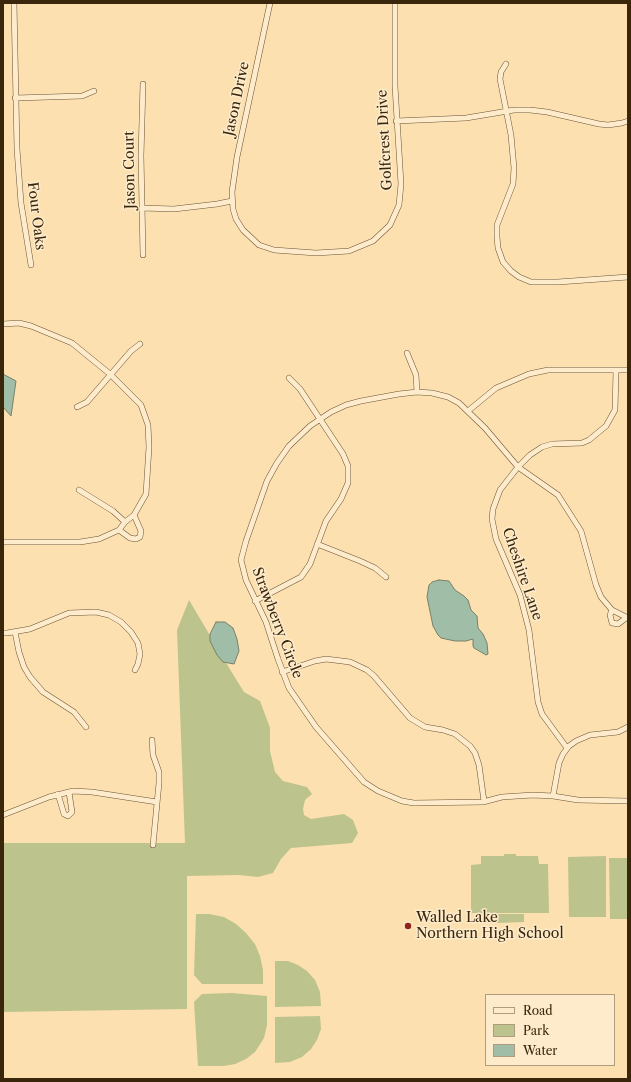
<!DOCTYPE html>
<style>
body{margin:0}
#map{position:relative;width:631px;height:1082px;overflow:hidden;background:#fce0b0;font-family:"Libre Caslon Text",serif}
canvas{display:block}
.frame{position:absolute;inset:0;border:4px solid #39260b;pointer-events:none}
.legend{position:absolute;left:485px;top:994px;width:130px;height:72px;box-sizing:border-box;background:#fdebcc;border:1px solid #af9c7f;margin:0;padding:5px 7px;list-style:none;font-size:12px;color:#39260b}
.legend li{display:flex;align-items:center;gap:8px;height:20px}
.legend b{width:20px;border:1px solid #af9c7f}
</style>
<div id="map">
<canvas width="631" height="1082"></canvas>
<div class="frame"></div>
<ul class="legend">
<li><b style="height:5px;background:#fdebcc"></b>Road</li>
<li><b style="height:11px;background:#bdc38d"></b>Park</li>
<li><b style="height:11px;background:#a0bda8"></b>Water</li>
</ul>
</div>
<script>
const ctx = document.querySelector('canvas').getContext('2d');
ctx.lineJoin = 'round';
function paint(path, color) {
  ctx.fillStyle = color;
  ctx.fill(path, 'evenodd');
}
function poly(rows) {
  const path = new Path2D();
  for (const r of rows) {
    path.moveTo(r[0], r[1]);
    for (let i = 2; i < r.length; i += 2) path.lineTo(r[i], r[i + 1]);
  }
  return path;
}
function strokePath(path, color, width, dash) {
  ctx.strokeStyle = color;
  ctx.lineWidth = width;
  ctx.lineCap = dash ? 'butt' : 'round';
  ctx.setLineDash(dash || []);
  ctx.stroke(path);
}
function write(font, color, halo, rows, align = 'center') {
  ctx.font = font + ' "Libre Caslon Text",serif';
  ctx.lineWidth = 3;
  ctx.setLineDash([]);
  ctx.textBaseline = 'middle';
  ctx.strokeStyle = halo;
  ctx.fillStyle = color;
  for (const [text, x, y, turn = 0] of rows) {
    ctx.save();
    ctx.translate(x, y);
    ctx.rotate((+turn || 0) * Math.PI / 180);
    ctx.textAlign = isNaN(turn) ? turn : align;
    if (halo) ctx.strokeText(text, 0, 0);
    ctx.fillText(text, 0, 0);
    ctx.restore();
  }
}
const green = poly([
 [189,600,234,676,244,692,260,701,270,728,270,751,275,772,283,781,307,787,312,794,305,800,303,809,304,815,311,819,344,814,353,820,358,833,352,843,291,848,281,859,273,873,258,877,239,875,187,876,187,1009,3,1012,3,843,185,843,177,630],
 [504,854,516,854,516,856,538,856,539,864,548,864,549,913,471,913,471,865,481,864,481,856,504,856],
 [606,856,606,917,569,917,568,857],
 [609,858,628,858,628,919,610,919],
 [196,914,209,914,224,917,236,924,246,933,255,944,260,956,263,970,263,984,202,984,194,975],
 [496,914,524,914,524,922,496,923],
 [275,961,288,961,298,965,307,971,315,980,320,992,321,1006,275,1007],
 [232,993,267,996,267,1025,264,1038,255,1052,246,1059,235,1064,224,1066,198,1066,194,1002,202,994],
 [320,1016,321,1029,317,1040,311,1049,302,1057,290,1062,275,1063,275,1017]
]);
const water = poly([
 [3,374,16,381,11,416,3,407,3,374],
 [439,580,449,581,455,590,464,596,468,600,471,610,477,616,478,628,483,634,487,643,488,654,486,655,481,652,474,648,473,646,473,639,466,641,455,641,441,638,438,635,433,626,427,597,429,585,432,582,439,580],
 [216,622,225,622,233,628,237,639,239,651,234,664,223,662,217,655,210,641,210,634,216,622]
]);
const minor = poly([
 [14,3,17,149,21,203,31,265],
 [270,3,237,157,232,192,233,209,236,219,243,230,259,245,274,250,316,253,349,251,373,241,390,225,399,205,401,184,395,86,395,3],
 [506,64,501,72,500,79,511,135,514,168,513,184,497,225,497,237,498,248,503,262,511,271,519,277,531,282,558,282,628,277],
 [143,84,141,156,143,255],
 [15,98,82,96,94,91],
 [396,121,466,118,514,110,530,110,547,112,599,124,608,125,622,123,628,121],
 [142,208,174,209,217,204,232,201],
 [3,324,19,323,31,326,72,343,110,374,141,405,148,425,149,447,146,494,134,515,125,522,119,530,99,539,80,542,3,542],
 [407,353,416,375,417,392],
 [77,407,87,402,131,351,140,344],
 [468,411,496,388,529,374,548,370,628,370],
 [79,490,113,511,125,522],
 [119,530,130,538,136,539,140,537,141,531,134,515],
 [317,544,360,561,375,568,386,577],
 [255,601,301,577,310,564,326,521,341,499,348,483,348,466,343,454,300,389,289,378],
 [612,610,610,615,612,623,618,624,626,618],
 [628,618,612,610,601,597,596,585,581,531,558,495,518,467,485,428,459,403,448,397,432,393,417,392,399,394,361,401,346,405,331,412,310,426,289,446,277,463,267,481,246,541,241,560,246,580,266,622,278,659,289,688,316,727,364,782,378,791,402,801,414,803,483,802,502,797,533,795,553,796,578,800,628,801],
 [15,632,19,652,24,667,30,677,43,692,74,712,86,727],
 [3,633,7,633,30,629,69,613,96,612,109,615,121,622,131,632,138,643,140,654,138,664,135,670],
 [282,672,315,661,326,659,350,662,367,670,374,676,410,718,425,727,443,730,455,734,470,746,475,753,479,765,484,801],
 [152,740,153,755,159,772,159,783,153,845],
 [567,748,542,714,538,702,529,630,520,595,496,539,492,519,493,509,500,490,518,467,530,455,542,447,552,444,582,443,589,440,606,426,615,410,616,371],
 [58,794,64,814,68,816,72,812,69,792],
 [553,796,559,763,563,754,569,746,576,741,590,735,618,732,628,727],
 [3,815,49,797,73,791,92,792,157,802]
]);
const markers = [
 [408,926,4,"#8f2418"]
];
const streetNames = [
 ["Jason Drive",237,99,-78],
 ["Golfcrest Drive",385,140,-93],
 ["Jason Court",130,170,-91],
 ["Four Oaks",36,216,83],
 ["Cheshire Lane",522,574,71],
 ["Strawberry Circle",277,623,69]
];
const poiNames = [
 ["Walled Lake",416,918],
 ["Northern High School",416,934]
];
paint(green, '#bdc38d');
paint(water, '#a0bda8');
strokePath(water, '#778169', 1);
strokePath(minor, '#6a5434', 6);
strokePath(minor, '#fdebcc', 5);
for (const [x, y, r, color] of markers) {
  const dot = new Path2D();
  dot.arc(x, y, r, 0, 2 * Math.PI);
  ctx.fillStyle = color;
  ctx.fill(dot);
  strokePath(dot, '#fdebcc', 1.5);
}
write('14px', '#39260b', '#fdebcc', streetNames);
write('14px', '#39260b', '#fdebcc', poiNames, 'left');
</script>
